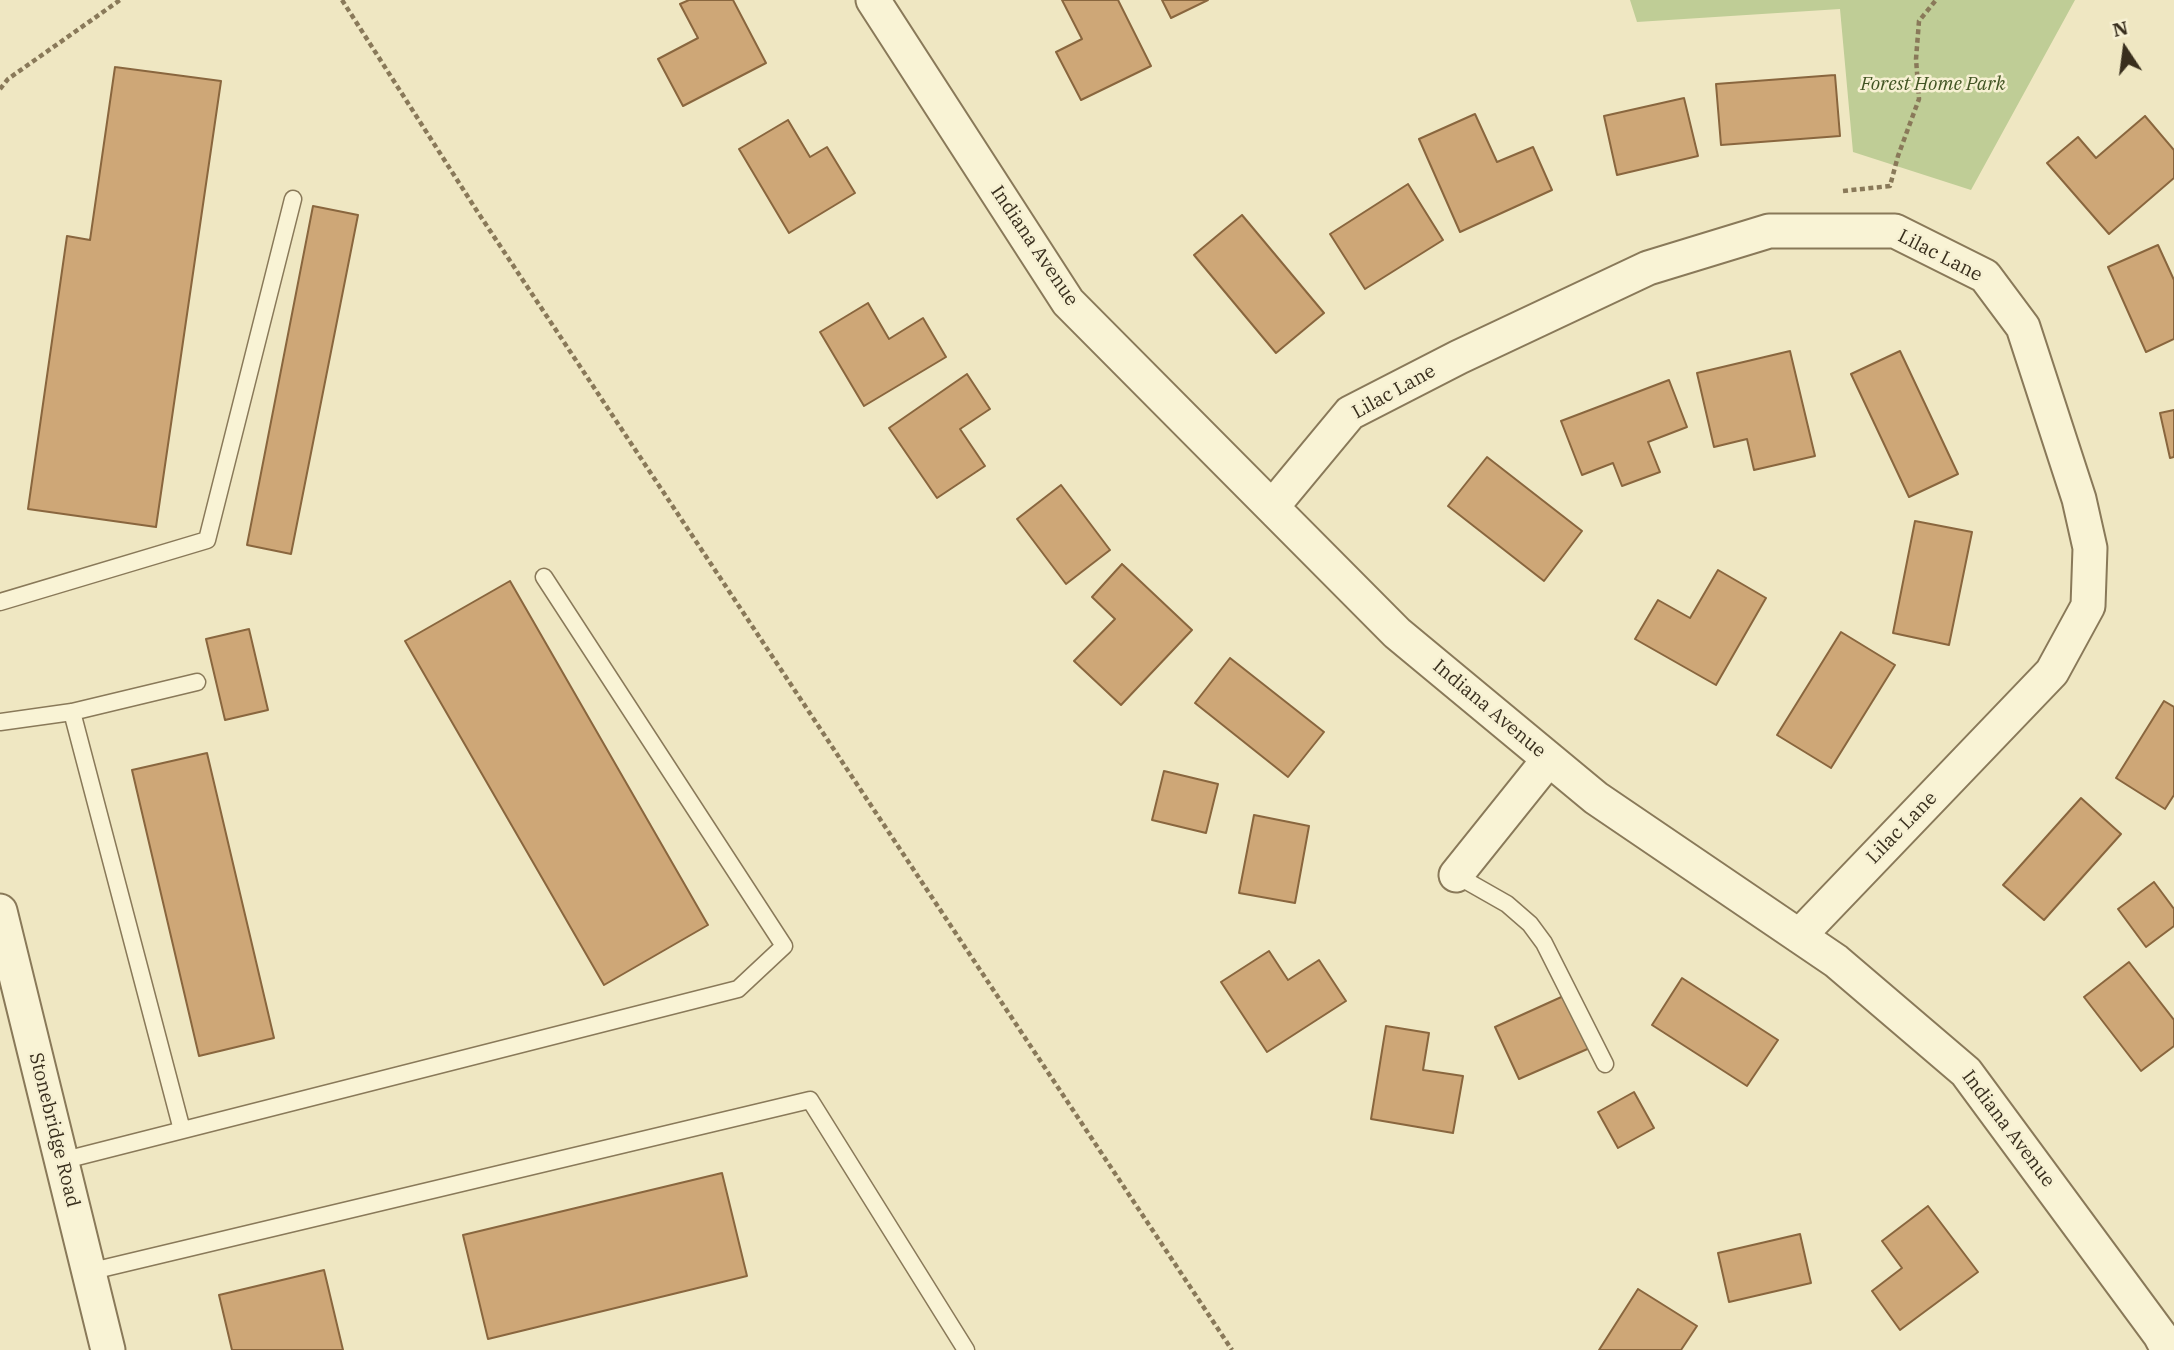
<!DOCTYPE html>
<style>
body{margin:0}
#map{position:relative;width:2174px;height:1350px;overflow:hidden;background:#efe7c2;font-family:"IBM Plex Serif",serif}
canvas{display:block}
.north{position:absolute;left:2090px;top:14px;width:70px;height:70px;-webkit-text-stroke:5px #f6f0d2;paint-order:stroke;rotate:347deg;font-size:19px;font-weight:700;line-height:28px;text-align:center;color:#382e1d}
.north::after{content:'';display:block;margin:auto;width:24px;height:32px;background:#382e1d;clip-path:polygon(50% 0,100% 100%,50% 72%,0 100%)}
</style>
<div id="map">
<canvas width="2174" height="1350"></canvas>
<div class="north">N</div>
</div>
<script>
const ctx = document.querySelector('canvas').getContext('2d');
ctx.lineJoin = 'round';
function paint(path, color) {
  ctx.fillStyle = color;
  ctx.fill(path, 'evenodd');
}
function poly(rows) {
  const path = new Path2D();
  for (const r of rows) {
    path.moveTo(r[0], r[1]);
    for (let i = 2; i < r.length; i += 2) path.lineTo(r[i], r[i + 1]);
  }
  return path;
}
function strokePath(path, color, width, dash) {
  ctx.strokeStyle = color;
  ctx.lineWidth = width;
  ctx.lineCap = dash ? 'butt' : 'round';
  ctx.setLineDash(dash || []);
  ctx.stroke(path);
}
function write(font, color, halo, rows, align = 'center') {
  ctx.font = font + ' "IBM Plex Serif",serif';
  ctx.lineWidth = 5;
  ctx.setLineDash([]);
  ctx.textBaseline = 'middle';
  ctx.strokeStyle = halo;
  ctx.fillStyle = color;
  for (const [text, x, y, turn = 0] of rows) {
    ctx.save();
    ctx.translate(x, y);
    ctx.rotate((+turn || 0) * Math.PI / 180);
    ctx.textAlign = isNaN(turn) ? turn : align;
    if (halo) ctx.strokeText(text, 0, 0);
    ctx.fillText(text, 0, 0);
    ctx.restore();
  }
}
const green = poly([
 [1630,0,2075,0,1971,190,1853,152,1840,9,1637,22]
]);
const building = poly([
 [689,0,733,0,766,63,683,106,658,59,698,38,680,4,689,0],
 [1062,0,1118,0,1151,66,1081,100,1056,52,1082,39,1062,0],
 [1162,0,1208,0,1171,18,1162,0],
 [115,67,221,81,156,527,28,509,67,236,90,240,115,67],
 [1835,75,1840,136,1721,145,1716,84,1835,75],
 [1684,98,1698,156,1617,175,1604,116,1684,98],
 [1475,114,1497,162,1533,147,1552,190,1460,232,1419,139,1475,114],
 [2145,116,2174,150,2174,178,2109,234,2047,163,2078,137,2096,158,2145,116],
 [788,120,810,157,827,147,855,193,789,233,739,149,788,120],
 [1408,184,1443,240,1365,289,1330,234,1408,184],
 [313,206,358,215,291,554,247,545,313,206],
 [1242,215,1324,313,1276,353,1194,255,1242,215],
 [2158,245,2174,280,2174,339,2146,352,2108,267,2158,245],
 [868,303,889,339,923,318,946,357,864,406,820,332,868,303],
 [1790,351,1815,456,1754,470,1747,439,1714,447,1697,373,1790,351],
 [1900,351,1958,474,1909,497,1851,374,1900,351],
 [967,374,990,409,960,429,985,466,937,498,889,428,967,374],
 [1669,380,1687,427,1648,442,1660,472,1622,486,1613,463,1582,475,1561,421,1669,380],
 [2174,410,2174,457,2170,458,2160,413,2174,410],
 [1487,457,1582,531,1544,581,1448,506,1487,457],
 [1061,485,1110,550,1066,584,1017,519,1061,485],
 [1915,521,1972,532,1949,645,1893,633,1915,521],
 [1122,564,1192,630,1121,705,1074,661,1115,619,1092,597,1122,564],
 [1718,570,1766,598,1716,685,1635,639,1658,600,1690,618,1718,570],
 [510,581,708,925,604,985,405,641,510,581],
 [249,629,268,710,225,720,206,639,249,629],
 [1841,632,1895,665,1831,768,1777,735,1841,632],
 [1230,658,1324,732,1288,777,1195,703,1230,658],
 [2164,701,2174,707,2174,795,2165,809,2116,778,2164,701],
 [207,753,274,1038,199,1056,132,770,207,753],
 [1164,771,1218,784,1206,833,1152,820,1164,771],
 [2081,798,2121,834,2044,920,2003,885,2081,798],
 [1254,815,1309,826,1295,903,1239,893,1254,815],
 [2154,882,2174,909,2174,926,2146,947,2118,909,2154,882],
 [1269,951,1288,980,1319,960,1346,1001,1267,1052,1221,982,1269,951],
 [2129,962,2174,1020,2174,1046,2141,1071,2084,997,2129,962],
 [1682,978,1778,1040,1747,1086,1652,1025,1682,978],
 [1568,994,1592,1047,1519,1079,1495,1027,1568,994],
 [1386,1026,1429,1033,1423,1070,1463,1076,1453,1133,1371,1119,1386,1026],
 [1634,1092,1654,1128,1618,1148,1598,1112,1634,1092],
 [722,1173,747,1276,488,1339,463,1235,722,1173],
 [1928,1206,1978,1272,1900,1330,1872,1291,1902,1268,1882,1241,1928,1206],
 [1800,1234,1811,1283,1729,1302,1718,1253,1800,1234],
 [324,1270,343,1350,232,1350,219,1295,324,1270],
 [1638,1289,1697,1326,1681,1350,1599,1350,1638,1289]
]);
const path = poly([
 [342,0,477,211,1232,1350],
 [0,89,8,79,120,0],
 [1843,191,1890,186,1898,156,1919,99,1916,59,1919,21,1936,0]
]);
const service = poly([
 [0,602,207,540,293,199],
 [72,712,182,1130],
 [0,722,72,712,197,682],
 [1456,875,1507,904,1530,924,1544,943,1605,1064],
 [61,1161,738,989,784,946,544,577],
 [88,1272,810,1100,966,1350]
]);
const minor = poly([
 [873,0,1068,302,1397,633,1596,798,1836,961,1966,1072,2160,1335,2168,1350],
 [1272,507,1350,413,1459,357,1648,268,1769,231,1895,231,1985,276,2023,327,2079,499,2090,548,2088,606,2052,672,1799,936],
 [1456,875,1549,759],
 [0,911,108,1350]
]);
const parkNames = [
 ["Forest Home Park",1933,85]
];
const streetNames = [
 ["Indiana Avenue",1034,246,56],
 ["Lilac Lane",1940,256,27],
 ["Lilac Lane",1394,392,-29],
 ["Indiana Avenue",1489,709,40],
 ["Lilac Lane",1902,828,-46],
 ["Indiana Avenue",2008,1129,53],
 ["Stonebridge Road",54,1130,76]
];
paint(green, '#bfcd96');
paint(building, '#cea777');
strokePath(building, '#89663e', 2);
strokePath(service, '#897959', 19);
strokePath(minor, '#897959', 37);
strokePath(path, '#897959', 4.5, [5, 3.5]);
strokePath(service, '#f9f3d5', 16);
strokePath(minor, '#f9f3d5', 33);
write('italic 19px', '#425524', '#f6f0d2', parkNames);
write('19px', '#382e1d', '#f6f0d2', streetNames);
</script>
